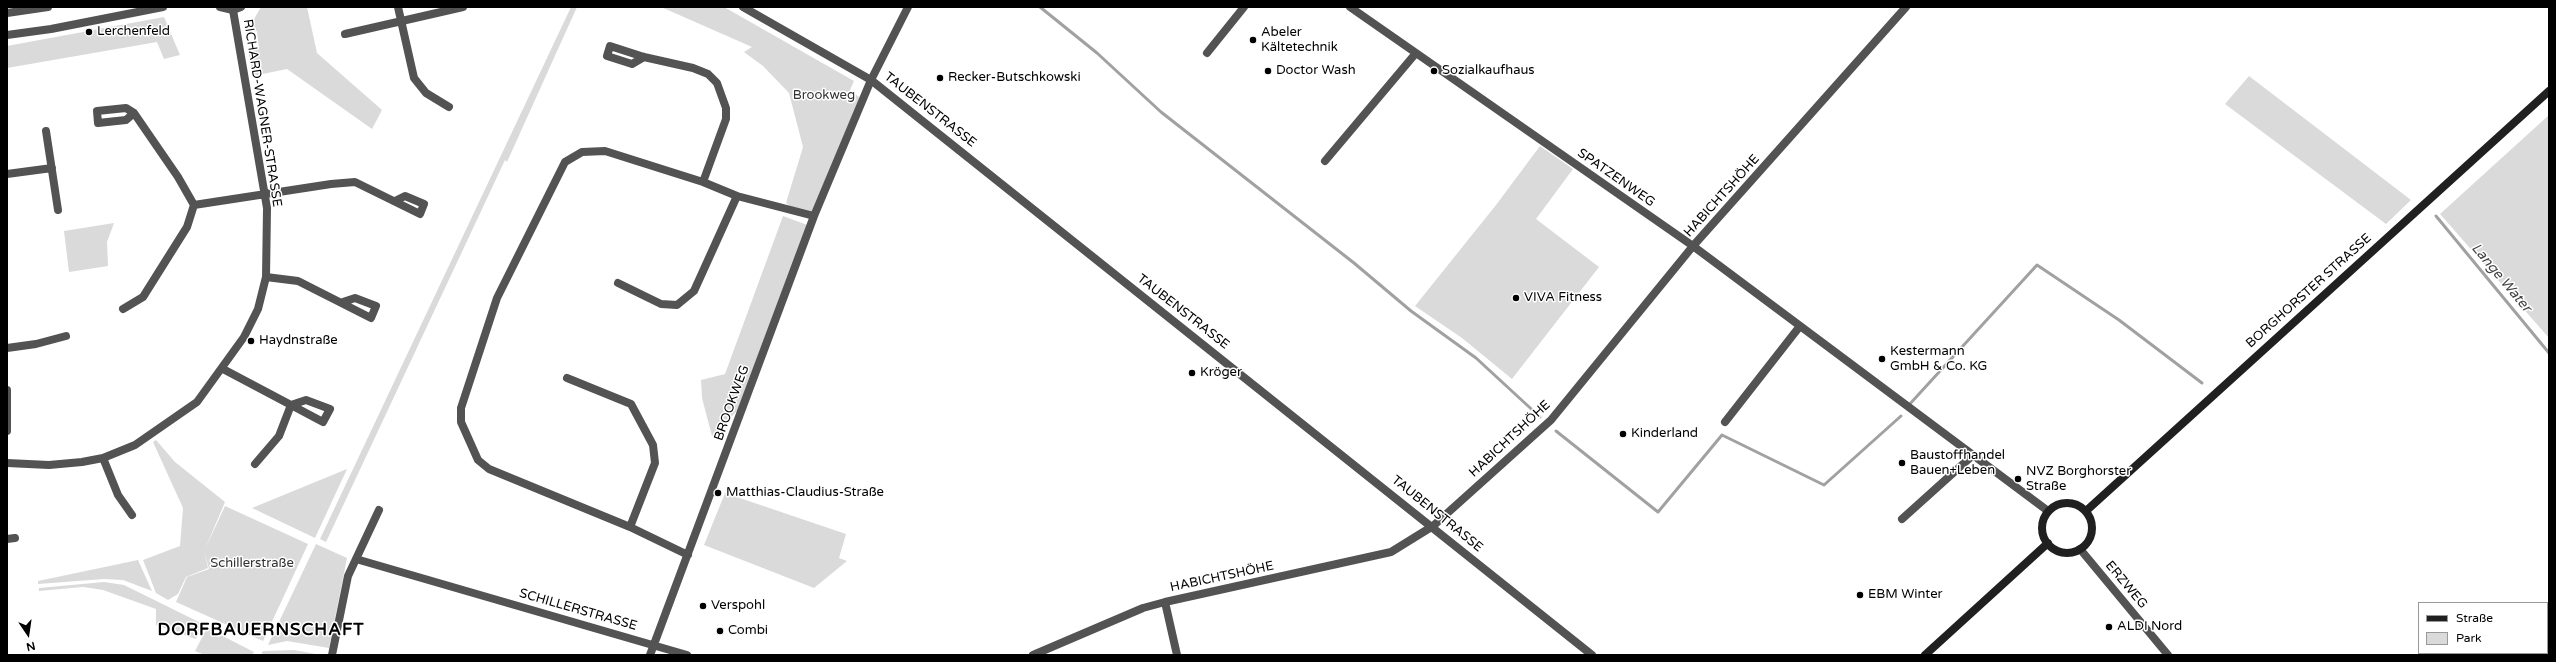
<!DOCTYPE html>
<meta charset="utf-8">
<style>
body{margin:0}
#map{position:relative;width:2556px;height:662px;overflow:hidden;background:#fff;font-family:"Varela Round",sans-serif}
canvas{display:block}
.frame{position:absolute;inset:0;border:8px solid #000;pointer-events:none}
.legend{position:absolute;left:2418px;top:602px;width:130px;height:52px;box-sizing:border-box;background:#fff;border:1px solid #999;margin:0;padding:5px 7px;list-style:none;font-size:12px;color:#000}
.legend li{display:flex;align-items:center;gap:8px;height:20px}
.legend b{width:20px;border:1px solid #999}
.north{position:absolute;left:8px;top:614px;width:40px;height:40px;-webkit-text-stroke:3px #fff;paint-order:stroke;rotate:167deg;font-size:11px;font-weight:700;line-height:16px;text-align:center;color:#000}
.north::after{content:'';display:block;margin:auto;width:14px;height:18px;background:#000;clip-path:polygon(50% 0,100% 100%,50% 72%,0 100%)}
</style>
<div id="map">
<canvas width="2556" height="662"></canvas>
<div class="frame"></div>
<ul class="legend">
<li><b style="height:5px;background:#202020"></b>Straße</li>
<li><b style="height:11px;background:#dadada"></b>Park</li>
</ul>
<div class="north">N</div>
</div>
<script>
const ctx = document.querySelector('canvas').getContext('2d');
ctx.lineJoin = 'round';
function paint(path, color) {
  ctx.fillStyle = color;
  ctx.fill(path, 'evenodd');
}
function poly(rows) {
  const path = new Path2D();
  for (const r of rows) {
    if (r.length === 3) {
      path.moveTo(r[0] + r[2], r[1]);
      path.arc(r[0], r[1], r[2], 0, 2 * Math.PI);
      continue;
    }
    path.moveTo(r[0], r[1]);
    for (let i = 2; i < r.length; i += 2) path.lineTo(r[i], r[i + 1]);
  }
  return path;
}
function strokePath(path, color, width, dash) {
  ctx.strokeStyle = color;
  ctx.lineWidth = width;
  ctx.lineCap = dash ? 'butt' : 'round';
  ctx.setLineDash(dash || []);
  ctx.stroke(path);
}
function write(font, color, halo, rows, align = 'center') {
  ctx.font = font + ' "Varela Round",sans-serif';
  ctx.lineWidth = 3;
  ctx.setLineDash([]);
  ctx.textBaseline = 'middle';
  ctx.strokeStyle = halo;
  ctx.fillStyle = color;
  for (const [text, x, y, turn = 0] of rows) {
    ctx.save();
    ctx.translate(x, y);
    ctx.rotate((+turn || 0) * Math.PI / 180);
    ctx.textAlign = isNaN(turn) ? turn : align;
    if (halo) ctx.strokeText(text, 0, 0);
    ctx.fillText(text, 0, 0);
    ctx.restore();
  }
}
const green = poly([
 [261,7,307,7,317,53,382,110,372,129,287,69,253,76,248,50,259,49,257,31,246,33],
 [571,7,577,7,507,162,505,160,326,542,320,539],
 [661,7,724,7,854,81,850,90,863,100,814,216,796,211,786,203,803,147,789,93,763,66,744,52,752,47],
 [164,17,180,55,164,59,157,42,7,68,7,46],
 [2249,76,2411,200,2386,224,2225,104],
 [2549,115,2549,338,2440,214],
 [1540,146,1573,169,1536,219,1599,267,1512,379,1462,338,1415,306,1496,205],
 [783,216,810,226,745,403,712,436,702,398,701,380,725,374],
 [114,223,107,242,108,266,69,272,64,231],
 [156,440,175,462,225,502,205,549,225,506,308,544,263,641,176,602,187,577,209,569,204,551,208,568,186,577,178,594,168,600,156,593,143,560,180,546,183,508,153,442],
 [347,469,315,538,252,508],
 [725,493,846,534,839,558,847,561,814,588,704,545],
 [316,544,347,558,329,648,287,641,268,645],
 [138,560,152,591,123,580,104,579,38,584,38,581],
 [104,582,124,585,203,624,196,639,156,625,156,609,103,590,83,587,39,591,39,588],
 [207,628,254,652,252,655,205,655,195,651],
 [294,650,321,655,261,655,263,651]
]);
const stream = poly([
 [1040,7,1097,53,1161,112,1354,263,1411,311,1476,358,1540,417],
 [2436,216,2549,353],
 [1908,406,2037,265,2119,320,2202,383],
 [1556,431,1658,512,1722,435,1824,485,1901,416]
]);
const minor = poly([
 [398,7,414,78,426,93,449,107],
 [1350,7,1693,246,2048,511],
 [7,13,48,7],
 [345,34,463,7],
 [1207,53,1244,7],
 [644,57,632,64,607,56,610,46,644,57,693,68,708,74,717,83,726,108,726,119,703,182],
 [134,113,126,120,98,123,97,111,126,108,134,113,178,177,194,205],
 [46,131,58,210],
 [1325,161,1416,53],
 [7,174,52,168],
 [266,277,298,281,371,318,376,306,355,298,343,302],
 [618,283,661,304,677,305,694,291,737,196],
 [123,309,143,297,187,227,194,205,331,184,355,182,420,214,424,204,405,196,395,201],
 [7,348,36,344,66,336],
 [223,369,291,405,323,422,330,409,306,400,291,405,279,436,255,464],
 [567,378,631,404,653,445,655,463,630,527],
 [7,390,7,431],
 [1725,422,1800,326],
 [103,458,118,495,132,515],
 [7,463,49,465,82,462,103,458,135,445,197,402,244,337,258,309,266,277,267,208,233,10],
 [1902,519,1972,456],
 [7,539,15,538],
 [2080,549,2168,655],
 [688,555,630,527,489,469,478,460,461,422,461,408,497,298,565,162,582,152,605,151,703,182,737,196,814,216],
 [356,559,687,655],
 [1165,602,1177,655],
 [332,655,348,576,379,510],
 [650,655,814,216,871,80,908,7],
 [1033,655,1143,608,1165,602,1391,552,1433,526,1551,420,1693,246,1906,7]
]);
const tertiary = poly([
 [220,7,233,10,241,7],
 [743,7,871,80,1592,655],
 [7,35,51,29,163,7]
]);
const secondary = poly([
 [2067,528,25],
 [2086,511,2549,91],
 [1925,655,2048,543]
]);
const markers = [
 [89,32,4,"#000"],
 [1253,40,4,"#000"],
 [1268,71,4,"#000"],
 [1434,71,4,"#000"],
 [940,78,4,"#000"],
 [1516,298,4,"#000"],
 [251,341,4,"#000"],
 [1882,359,4,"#000"],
 [1192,373,4,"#000"],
 [1623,434,4,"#000"],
 [1902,463,4,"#000"],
 [2018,479,4,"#000"],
 [718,493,4,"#000"],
 [1860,595,4,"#000"],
 [703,606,4,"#000"],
 [2109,627,4,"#000"],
 [720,631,4,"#000"]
];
const poiNames = [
 ["Lerchenfeld",97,32],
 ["Abeler",1261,33],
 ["Kältetechnik",1261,48],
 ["Doctor Wash",1276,71],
 ["Sozialkaufhaus",1442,71],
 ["Recker-Butschkowski",948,78],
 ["VIVA Fitness",1524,298],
 ["Haydnstraße",259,341],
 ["Kestermann",1890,352],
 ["GmbH & Co. KG",1890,367],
 ["Kröger",1200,373],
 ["Kinderland",1631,434],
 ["Baustoffhandel",1910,456],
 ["Bauen+Leben",1910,471],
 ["NVZ Borghorster",2026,472],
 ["Straße",2026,487],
 ["Matthias-Claudius-Straße",726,493],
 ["EBM Winter",1868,595],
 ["Verspohl",711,606],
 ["ALDI Nord",2117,627],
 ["Combi",728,631]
];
const parkNames = [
 ["Brookweg",824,96],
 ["Schillerstraße",252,564]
];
const streetNames = [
 ["TAUBENSTRASSE",930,110,38],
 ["RICHARD-WAGNER-STRASSE",262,113,81],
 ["SPATZENWEG",1616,178,35],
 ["HABICHTSHÖHE",1722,196,-48],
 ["BORGHORSTER STRASSE",2309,291,-42],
 ["TAUBENSTRASSE",1183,312,38],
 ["BROOKWEG",732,403,-70],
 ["HABICHTSHÖHE",1510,439,-43],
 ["TAUBENSTRASSE",1437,514,39],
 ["HABICHTSHÖHE",1222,577,-12],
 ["ERZWEG",2126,585,50],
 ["SCHILLERSTRASSE",578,610,16]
];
const waterNames = [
 ["Lange Water",2501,278,50]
];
const districtNames = [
 ["DORFBAUERNSCHAFT",261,631]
];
paint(green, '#dadada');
strokePath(stream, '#a1a1a1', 3);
strokePath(minor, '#535353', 8);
strokePath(tertiary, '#535353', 8);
strokePath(secondary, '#202020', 8);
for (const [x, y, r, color] of markers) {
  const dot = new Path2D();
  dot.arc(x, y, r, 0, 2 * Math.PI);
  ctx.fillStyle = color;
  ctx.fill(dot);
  strokePath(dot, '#fff', 1.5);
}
write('13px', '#000', '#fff', poiNames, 'left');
write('13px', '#313131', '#fff', parkNames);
write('13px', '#000', '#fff', streetNames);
write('italic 14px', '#424242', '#fff', waterNames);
ctx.letterSpacing = '1px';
write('bold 17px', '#000', '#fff', districtNames);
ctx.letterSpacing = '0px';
</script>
